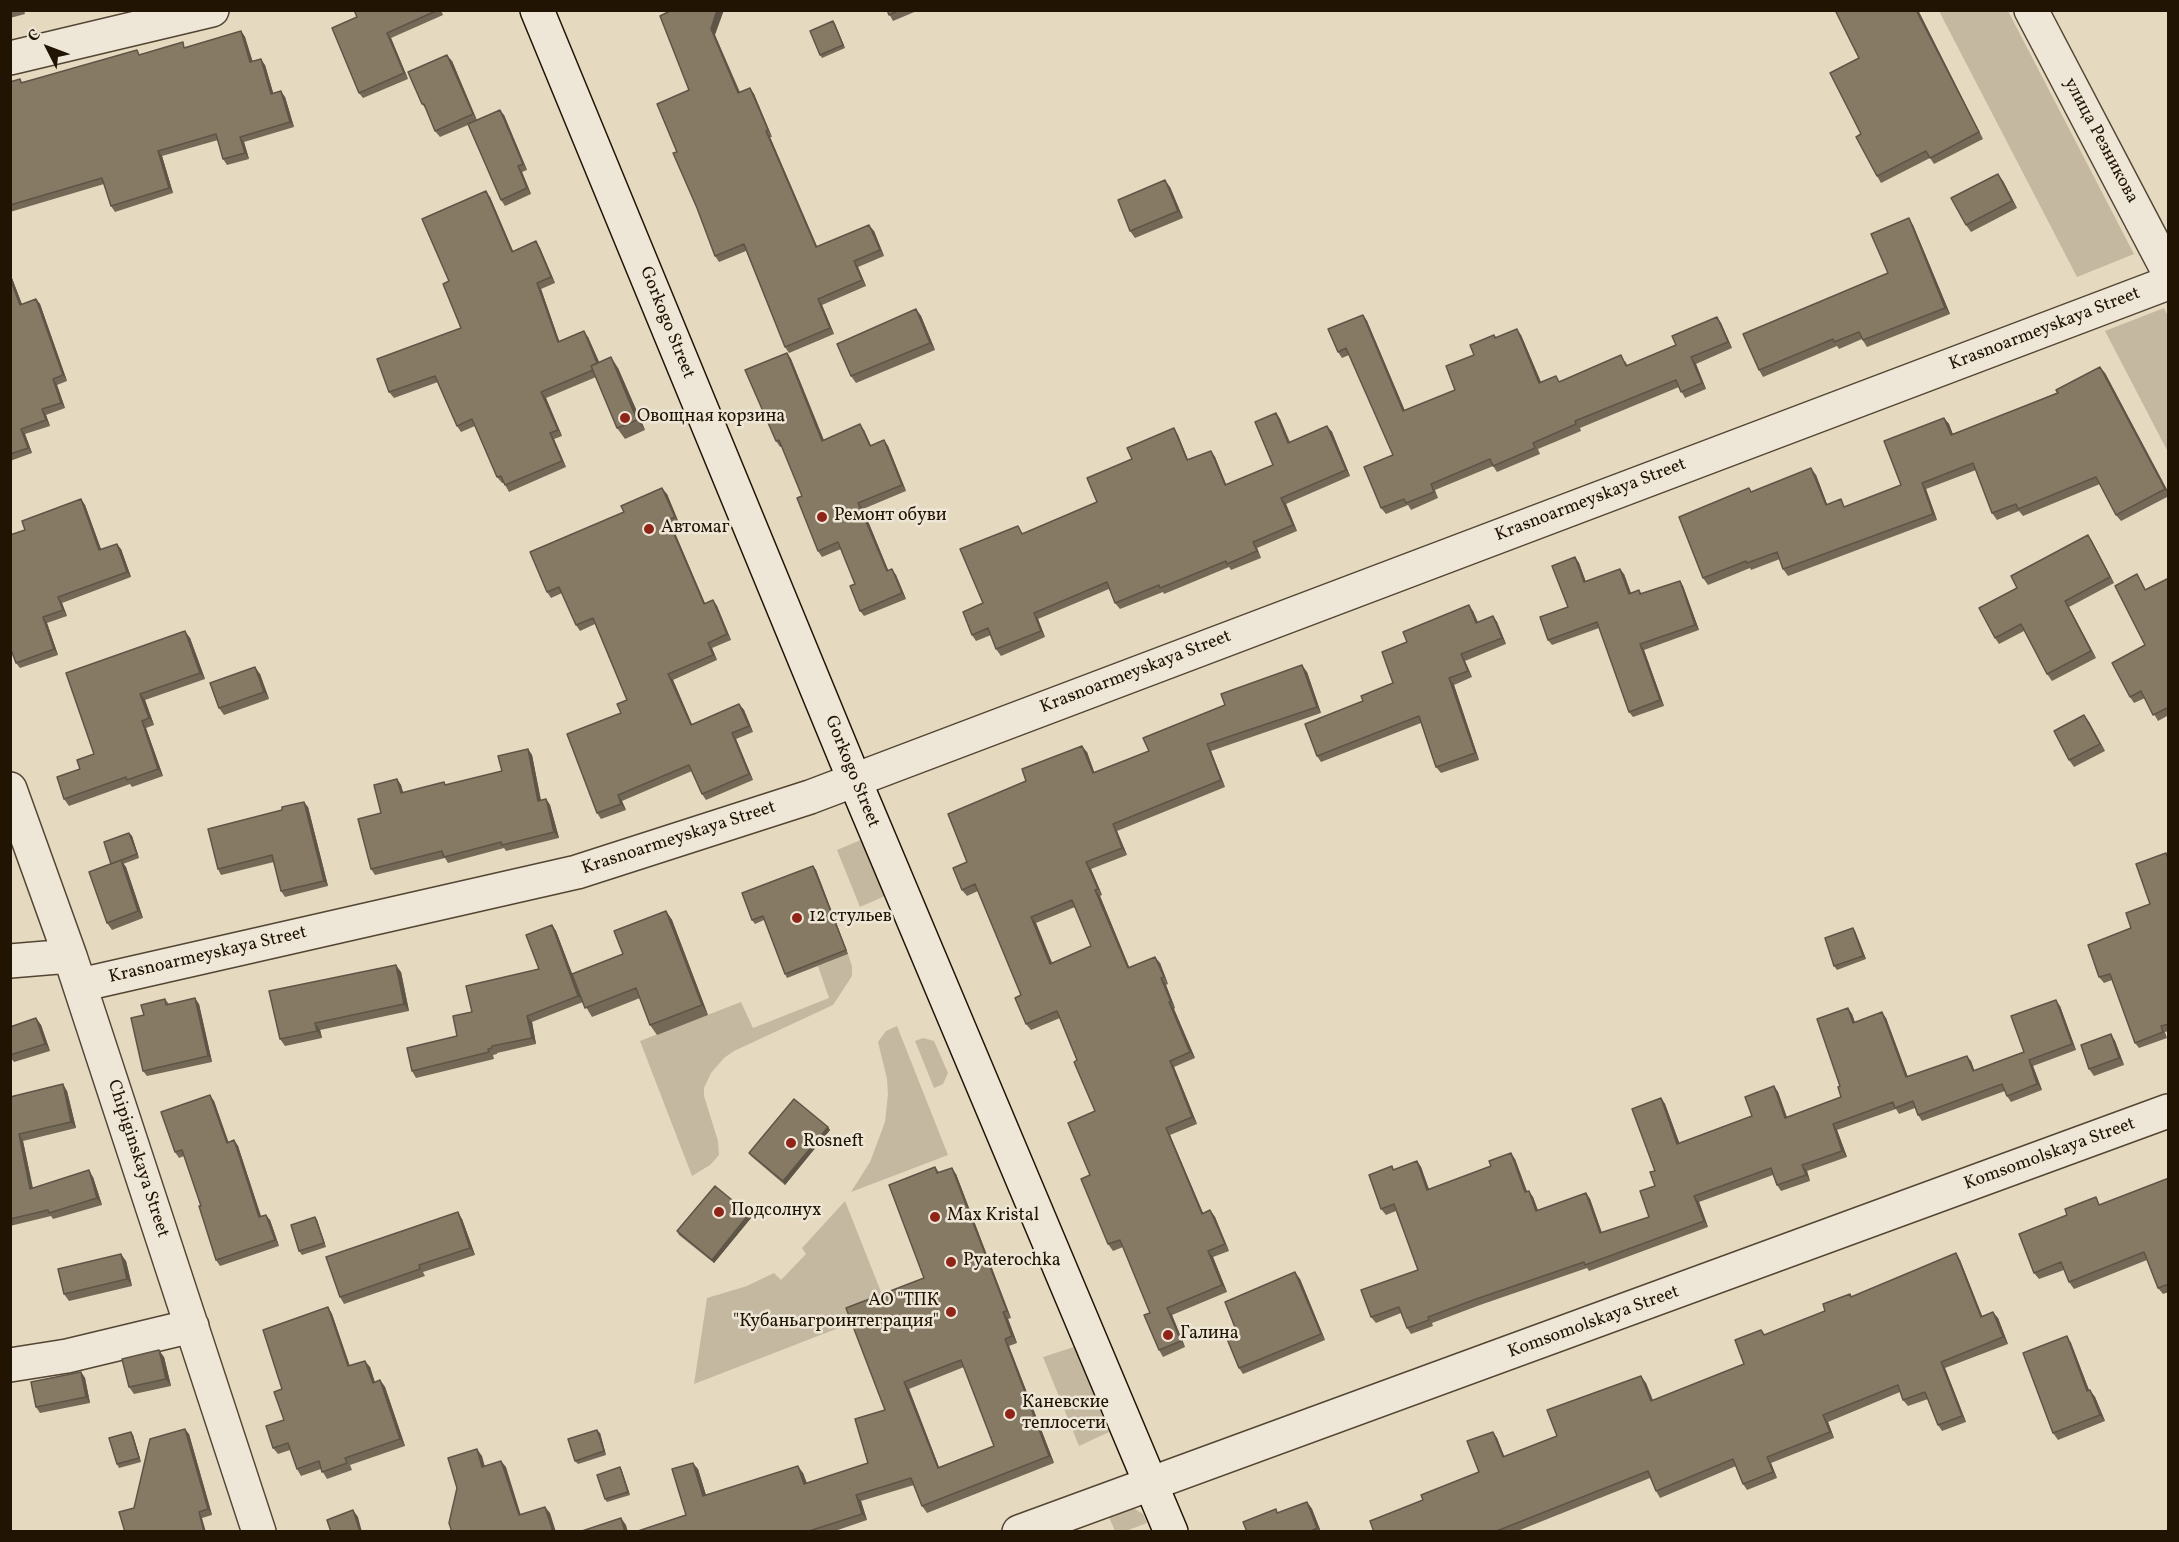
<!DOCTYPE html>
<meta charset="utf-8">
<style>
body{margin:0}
#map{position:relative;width:2179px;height:1542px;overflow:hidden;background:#e5d9c0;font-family:Vollkorn,serif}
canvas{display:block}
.frame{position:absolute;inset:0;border:12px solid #221403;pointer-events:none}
.north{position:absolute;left:18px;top:18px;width:60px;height:60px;-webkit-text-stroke:4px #eee6d6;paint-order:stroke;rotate:312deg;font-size:16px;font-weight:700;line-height:24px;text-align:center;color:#221403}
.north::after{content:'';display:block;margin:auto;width:21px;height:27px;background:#221403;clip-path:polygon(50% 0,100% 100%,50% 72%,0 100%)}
</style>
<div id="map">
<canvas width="2179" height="1542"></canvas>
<div class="frame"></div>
<div class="north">С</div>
</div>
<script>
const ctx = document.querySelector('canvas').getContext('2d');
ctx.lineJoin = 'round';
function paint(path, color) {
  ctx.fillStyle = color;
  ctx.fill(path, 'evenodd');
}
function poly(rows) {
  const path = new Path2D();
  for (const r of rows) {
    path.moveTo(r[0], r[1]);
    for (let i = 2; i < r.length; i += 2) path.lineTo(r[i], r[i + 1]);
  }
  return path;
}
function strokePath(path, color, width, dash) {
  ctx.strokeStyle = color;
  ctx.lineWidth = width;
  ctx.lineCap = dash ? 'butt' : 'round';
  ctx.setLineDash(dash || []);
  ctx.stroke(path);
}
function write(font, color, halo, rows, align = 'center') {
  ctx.font = font + ' Vollkorn,serif';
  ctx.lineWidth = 5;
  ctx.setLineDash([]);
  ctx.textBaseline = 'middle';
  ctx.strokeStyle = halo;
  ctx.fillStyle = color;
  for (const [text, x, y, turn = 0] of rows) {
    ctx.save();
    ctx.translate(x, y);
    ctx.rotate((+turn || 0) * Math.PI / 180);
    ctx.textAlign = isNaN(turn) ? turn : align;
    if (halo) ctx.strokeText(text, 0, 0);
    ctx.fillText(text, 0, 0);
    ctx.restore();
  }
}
const green = poly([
 [1939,11,2008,11,2134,254,2077,277],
 [2164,308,2168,317,2168,452,2105,331],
 [863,839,887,895,860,907,837,850],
 [848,954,852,966,852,976,833,1005,734,1051,724,1058,711,1073,704,1088,704,1096,718,1141,719,1155,710,1165,692,1176,640,1041,741,1002,753,1028,829,998,818,966],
 [897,1026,948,1155,851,1192,870,1162,885,1122,888,1094,887,1079,878,1042,886,1031],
 [923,1038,934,1041,948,1073,943,1084,934,1088,915,1041],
 [845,1201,885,1302,854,1322,694,1384,707,1298,747,1286,774,1273,781,1280,806,1254,802,1248],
 [1074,1347,1109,1432,1079,1446,1043,1357],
 [1130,1506,1143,1514,1147,1523,1126,1531,1115,1531,1108,1515]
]);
const minor = poly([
 [2031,10,2168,271],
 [10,58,212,10],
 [10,789,70,956,259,1532],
 [10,961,70,956],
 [80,985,577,872,810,797,2168,283],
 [10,1365,67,1356,192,1326],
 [1019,1532,2168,1111]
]);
const secondary = poly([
 [537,10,854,779,1171,1532]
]);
const wall = poly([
 [10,10,24,10,25,14,10,18],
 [354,10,441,10,443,15,391,38,408,79,363,98,359,93,357,17],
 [887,10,919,10,893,21],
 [1835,10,1918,10,1983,139,1934,164,1930,158,1881,183,1877,176,1861,134,1859,58],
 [668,12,715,35,740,92,750,88,754,94,772,137,770,137,817,247,874,231,884,256,858,267,866,286,822,305,834,334,789,353,785,347,746,251,719,262,715,256,677,152,689,90],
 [833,21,835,24,845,48,822,58,820,55],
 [241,31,245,37,253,62,265,65,273,93,285,97,294,127,244,142,249,159,227,165,223,159,218,140,162,156,173,193,115,212,111,206,104,184,10,212,10,82,20,79,22,82,141,54,186,47],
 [452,61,477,120,504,115,527,170,522,172,531,194,505,206,501,200,468,125,440,137,435,131,427,110,422,104],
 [2003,181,2017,208,1971,232,1966,225],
 [1170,187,1183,218,1135,238,1130,231],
 [490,197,513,251,536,241,540,248,555,283,541,289,559,341,588,337,599,362,618,368,645,430,625,439,617,428,596,377,546,398,562,436,554,439,566,467,509,492,504,483,502,483,497,477,475,426,461,432,457,426,438,382,394,398,389,392,461,328,449,281],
 [1913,225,1950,314,1867,347,1862,339,1839,349,1837,346,1763,377,1759,370,1888,273],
 [10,273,22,304,36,299,40,304,67,381,57,385,65,408,46,415,50,426,25,434,32,453,10,461],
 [916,309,921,316,935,350,856,383,851,376],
 [1363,315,1367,321,1405,411,1455,390,1474,355,1494,335,1496,337,1521,335,1541,383,1560,381,1625,361,1628,366,1676,345,1717,317,1721,323,1732,348,1696,364,1706,389,1685,398,1679,387,1580,428,1581,431,1538,449,1540,454,1497,472,1493,466,1435,490,1438,498,1411,510,1408,505,1386,514,1381,508,1393,455,1349,355,1342,358,1338,352],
 [787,353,791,359,824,440,864,430,871,446,884,440,888,446,906,491,863,509,888,570,896,575,906,599,864,616,860,611,855,584,841,549,822,557,818,551,802,496,782,446,780,447,776,441],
 [2105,373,2169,493,2169,496,2121,521,2116,515,2100,484,2023,516,2019,511,1997,520,1992,513,1976,470,1926,489,1937,520,1788,576,1783,569,1780,559,1751,570,1750,568,1708,585,1703,578,1816,475,1827,504,1846,507,1901,485,1944,418,1949,424,1953,435],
 [1276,413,1280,419,1290,442,1327,426,1332,432,1350,476,1286,504,1297,531,1257,548,1261,558,1231,570,1229,567,1164,594,1163,592,1120,609,1115,603,1109,589,1038,619,1045,637,1001,656,996,649,991,635,976,641,972,635,983,603,1022,532,1023,534,1097,502,1132,459,1174,428,1178,435,1188,460,1211,451,1215,457,1226,485,1273,465],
 [667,494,679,523,672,526,705,604,713,600,717,606,731,640,712,648,717,660,673,680,692,725,739,704,744,710,753,732,736,739,753,780,706,800,702,794,692,771,622,801,626,810,601,819,597,813,621,713,627,700,595,624,580,631,576,625,562,593,551,598,547,592],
 [81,499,85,505,101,549,121,549,131,577,62,603,67,616,47,623,58,655,20,668,16,663,25,530],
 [2088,535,2092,541,2114,583,2069,607,2096,658,2052,681,2047,674,2024,631,1999,644,1995,638,2017,588],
 [1575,557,1579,563,1586,582,1624,574,1631,593,1639,590,1642,594,1680,581,1683,586,1699,630,1644,650,1664,706,1633,717,1629,712,1599,628,1552,645,1548,640,1568,607],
 [2169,578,2169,715,2158,721,2145,698,2134,703,2130,697,2145,645,2141,580,2146,590],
 [1473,611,1478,622,1493,616,1497,622,1506,644,1465,661,1472,677,1454,685,1479,760,1441,773,1436,767,1421,723,1321,762,1317,756,1363,701,1393,683,1407,642],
 [190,638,205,679,145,700,154,725,146,728,163,776,132,787,130,784,69,806,64,799,80,769,94,754,66,673],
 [1307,672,1321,713,1211,751,1225,787,1117,831,1127,855,1091,869,1102,895,1100,896,1129,967,1160,963,1168,984,1166,985,1175,1008,1174,1009,1195,1058,1174,1067,1197,1124,1170,1135,1203,1213,1210,1210,1215,1217,1229,1251,1213,1257,1227,1292,1172,1315,1185,1347,1163,1357,1159,1350,1150,1313,1123,1247,1113,1251,1108,1244,1090,1175,1095,1111,1077,1060,1060,1018,1031,1030,1026,1024,1021,995,978,891,967,896,962,890,967,862,1026,781,1087,752,1094,772,1149,751],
 [1075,907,1091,946,1052,963,1036,923],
 [260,674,269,699,224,715,219,708],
 [2084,715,2089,722,2105,751,2074,767,2069,760],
 [528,749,532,755,541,800,546,799,550,805,559,838,506,851,504,848,448,863,445,858,375,875,371,869,381,813,397,779,401,785,403,793,446,785,502,771],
 [308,807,328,886,285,897,281,891,274,862,221,875,218,869],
 [129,833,132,836,139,858,123,864,126,867,143,918,112,930,107,923,111,864],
 [2166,853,2169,857,2169,1031,2165,1032,2167,1038,2139,1048,2135,1043,2112,980,2104,983,2099,977,2131,928,2150,904],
 [813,866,816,870,848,954,787,978,785,974,764,920,755,924,752,920],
 [666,911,672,920,708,1015,657,1035,650,1025,640,998,592,1017,583,1002,532,1022,536,1044,497,1053,497,1054,493,1055,494,1059,416,1078,412,1071,457,1036,472,1012,539,969,552,925,556,931,572,974,623,954],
 [1855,931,1866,959,1837,970,1834,966],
 [401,972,409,1011,320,1030,322,1038,285,1046,280,1039],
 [165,999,169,1004,199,1004,212,1062,147,1076,143,1071,144,1015],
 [2060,1006,2076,1050,2033,1066,2042,1090,2011,1102,2007,1096,2005,1091,1922,1121,1918,1115,1915,1108,1899,1114,1896,1109,1837,1130,1847,1157,1807,1171,1810,1181,1781,1191,1777,1185,1773,1175,1699,1202,1708,1227,1589,1271,1587,1268,1480,1305,1432,1323,1433,1326,1411,1334,1407,1328,1401,1313,1376,1323,1371,1317,1418,1270,1396,1211,1386,1215,1381,1209,1392,1166,1394,1170,1417,1161,1421,1167,1429,1189,1515,1159,1527,1191,1533,1197,1538,1210,1586,1193,1590,1199,1602,1233,1649,1217,1655,1186,1655,1171,1661,1098,1665,1104,1679,1143,1752,1116,1774,1086,1778,1092,1787,1117,1841,1097,1840,1086,1848,1008,1852,1014,1855,1022,1886,1018,1908,1077,1971,1061,1974,1071,2024,1052],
 [36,1018,41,1025,50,1051,14,1062,10,1057,10,1027],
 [2111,1034,2115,1041,2124,1065,2094,1076,2089,1069],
 [67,1091,76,1128,23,1141,33,1188,93,1177,102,1205,53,1219,51,1216,10,1226,10,1097],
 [214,1101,228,1142,234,1140,238,1146,261,1216,270,1220,279,1246,220,1266,216,1260,201,1206,184,1156,179,1158,175,1152],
 [828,1127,830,1130,785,1185,751,1156,749,1153],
 [935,1167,939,1172,956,1174,1011,1318,1008,1319,1017,1343,1009,1346,1054,1463,927,1513,922,1506,914,1485,861,1501,867,1520,832,1532,635,1532,686,1515,698,1469,706,1495,803,1473,807,1483,868,1463,924,1278],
 [964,1367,994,1446,939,1467,909,1389],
 [2169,1178,2169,1292,2163,1294,2158,1288,2147,1260,2074,1289,2069,1282,2064,1270,2039,1279,2034,1273,2101,1205],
 [749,1214,751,1218,714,1263,679,1235,677,1231],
 [315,1217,317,1220,326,1247,302,1255,299,1251],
 [462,1219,475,1255,423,1272,425,1276,344,1304,340,1297],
 [1956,1253,1960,1260,1982,1316,1998,1318,2008,1344,1945,1368,1966,1422,1942,1431,1938,1425,1928,1399,1908,1406,1903,1400,1900,1392,1828,1422,1834,1438,1771,1463,1777,1478,1747,1490,1743,1484,1736,1466,1660,1498,1656,1491,1650,1478,1515,1532,1374,1532,1479,1472,1493,1432,1497,1438,1504,1456,1557,1436,1646,1383,1653,1400,1744,1364,1765,1335,1825,1311,1850,1294,1852,1297],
 [126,1261,132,1286,69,1301,64,1294],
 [1300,1279,1325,1340,1243,1374,1239,1368,1236,1330],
 [328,1307,332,1314,350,1366,370,1367,375,1382,380,1380,385,1387,405,1446,350,1465,352,1470,327,1479,321,1469,301,1476,297,1469,290,1450,278,1454,273,1448,284,1420,282,1389],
 [2067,1336,2071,1343,2089,1390,2095,1397,2105,1421,2058,1440,2053,1433],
 [164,1357,171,1386,134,1394,129,1387],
 [81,1372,85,1378,90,1403,40,1413,36,1407],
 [600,1433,606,1455,578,1464,575,1461],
 [189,1434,212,1515,202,1518,134,1508],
 [133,1435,141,1462,119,1468,117,1464],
 [620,1467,622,1471,630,1495,607,1502,605,1499],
 [1307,1502,1312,1509,1321,1532,1247,1532,1279,1513]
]);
const shadedWall = poly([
 [717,10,724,10,715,35,742,99,738,93,711,29],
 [1916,10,1918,10,1983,139,1979,132],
 [833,21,835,24,845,48,843,45],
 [241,31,245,37,254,68,250,62],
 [387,33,391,38,408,79,404,73],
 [447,55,452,61,477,121,473,114],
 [261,59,265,65,275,99,271,94],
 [750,88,754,94,772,137,768,130],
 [281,91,285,97,294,127,290,122],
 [500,110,504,115,527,170,523,164],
 [766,131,770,137,820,253,816,247],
 [240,137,244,142,249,159,245,153],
 [158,151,162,156,173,193,169,188],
 [518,166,522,172,531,194,527,188],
 [1998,174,2003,181,2017,208,2012,201],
 [1165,180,1170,187,1183,218,1178,211],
 [486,191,490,197,516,258,512,252],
 [1909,218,1913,225,1950,314,1945,308],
 [869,225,874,231,884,256,880,250],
 [536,241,540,248,555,283,551,277],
 [854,261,858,267,866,286,862,280],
 [10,273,24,310,20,305,10,278],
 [537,283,541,289,562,349,558,342],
 [36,299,40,304,67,381,63,375],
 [818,299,822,305,834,334,830,328],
 [916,309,921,316,935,350,930,343],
 [1363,315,1367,321,1408,418,1403,411],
 [1717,317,1721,323,1732,348,1728,342],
 [1517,329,1521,335,1544,389,1539,383],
 [584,331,588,337,604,373,599,367],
 [787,353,791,359,826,446,822,441],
 [611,357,618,368,645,430,637,420],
 [1691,357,1696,364,1706,389,1702,383],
 [2100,367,2105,373,2169,494,2165,489],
 [53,379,57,385,65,408,61,403],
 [541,392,546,398,562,436,558,430],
 [42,409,46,415,50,426,46,420],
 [1276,413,1280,419,1292,449,1288,443],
 [1944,418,1949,424,1956,442,1951,435],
 [860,424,864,430,874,452,870,446],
 [1327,426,1332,432,1350,476,1346,470],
 [1174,428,1178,435,1191,467,1187,460],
 [21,429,25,434,32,453,28,448],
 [550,433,554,439,566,467,562,461],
 [884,440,888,446,906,491,902,485],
 [1211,451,1215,457,1229,491,1225,485],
 [1811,468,1816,475,1830,512,1826,505],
 [1922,483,1926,489,1937,520,1933,514],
 [662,488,667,494,679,523,675,517],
 [1281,498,1286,504,1297,531,1293,525],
 [81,499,85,505,103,555,99,550],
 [858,503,863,509,891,577,887,571],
 [668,520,672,526,708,610,704,604],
 [2088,535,2092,541,2114,583,2110,577],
 [1253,542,1257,548,1261,558,1257,551],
 [117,544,121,549,131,577,127,572],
 [1575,557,1579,563,1588,588,1584,582],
 [892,569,896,575,906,599,902,593],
 [1620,569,1624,574,1633,599,1629,594],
 [1680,581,1683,586,1699,630,1695,625],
 [58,597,62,603,67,616,63,610],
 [713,600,717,606,731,640,727,634],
 [2065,601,2069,607,2096,658,2091,651],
 [1469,605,1473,611,1480,629,1476,623],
 [1034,613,1038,619,1045,637,1041,631],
 [1493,616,1497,622,1506,644,1502,638],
 [43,617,47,623,58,655,54,649],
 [185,631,190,638,205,679,200,673],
 [708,643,712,648,717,660,713,655],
 [1640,644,1644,650,1664,706,1660,700],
 [1461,654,1465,661,1472,677,1468,671],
 [1302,665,1307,672,1321,713,1317,707],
 [255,667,260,674,269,699,264,692],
 [668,674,673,680,695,731,691,725],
 [1449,678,1454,685,1479,760,1475,753],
 [140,694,145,700,154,725,149,718],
 [739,704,744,710,753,732,749,726],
 [2084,715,2089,722,2105,751,2100,744],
 [142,721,146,728,163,776,158,769],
 [732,733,736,739,753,780,749,774],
 [1207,744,1211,751,1225,787,1221,780],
 [1082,746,1087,752,1097,780,1093,773],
 [528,749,532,755,542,807,538,801],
 [397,779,401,785,405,799,401,793],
 [618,795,622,801,626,810,621,804],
 [546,799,550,805,559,838,554,832],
 [304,802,308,807,328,886,324,881],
 [1113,824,1117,831,1127,855,1122,848],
 [129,833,132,836,139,858,137,854],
 [121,860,126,867,143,918,138,911],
 [1086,862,1091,869,1102,895,1098,889],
 [813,866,816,870,848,954,846,950],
 [1095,890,1100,896,1132,974,1128,968],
 [666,911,672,920,708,1015,702,1005],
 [1031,917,1036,923,1055,970,1050,964],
 [552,925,556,931,583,1002,578,996],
 [1853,928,1855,931,1866,959,1863,956],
 [1155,957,1160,963,1168,984,1164,977],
 [396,965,401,972,409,1011,404,1004],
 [1161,978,1166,985,1175,1008,1171,1002],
 [195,998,199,1004,212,1062,208,1056],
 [2056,1000,2060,1006,2076,1050,2072,1044],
 [1169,1002,1174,1009,1195,1058,1190,1052],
 [1848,1008,1852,1014,1857,1029,1853,1023],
 [1882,1012,1886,1018,1910,1083,1906,1077],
 [527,1016,532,1022,536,1044,532,1038],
 [36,1018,41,1025,50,1051,45,1044],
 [315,1023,320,1030,322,1038,317,1031],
 [2111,1034,2115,1041,2124,1065,2119,1058],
 [1967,1056,1971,1061,1977,1077,1973,1071],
 [2029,1060,2033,1066,2042,1090,2037,1084],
 [1170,1061,1174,1067,1197,1124,1192,1117],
 [63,1084,67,1091,76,1128,71,1122],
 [1774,1086,1778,1092,1789,1124,1785,1118],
 [210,1095,214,1101,231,1149,227,1143],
 [1661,1098,1665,1104,1682,1150,1677,1144],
 [1833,1124,1837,1130,1847,1157,1842,1151],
 [828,1127,830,1130,785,1185,783,1181],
 [1166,1128,1170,1135,1206,1220,1202,1214],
 [19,1134,23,1141,34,1195,30,1189],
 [234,1140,238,1146,263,1223,259,1217],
 [1511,1153,1515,1159,1529,1198,1525,1192],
 [1417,1161,1421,1167,1431,1196,1427,1190],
 [1802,1165,1807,1171,1810,1181,1806,1175],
 [952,1168,956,1174,1011,1318,1007,1311],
 [89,1170,93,1177,102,1205,97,1198],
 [1529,1191,1533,1197,1540,1217,1536,1211],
 [1586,1193,1590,1199,1604,1239,1600,1233],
 [1694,1196,1699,1202,1708,1227,1704,1221],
 [1210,1210,1215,1217,1229,1251,1225,1244],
 [458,1212,462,1219,475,1255,470,1248],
 [749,1214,751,1218,714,1263,712,1260],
 [266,1215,270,1220,279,1246,275,1240],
 [315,1217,317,1220,326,1247,324,1243],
 [1208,1251,1213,1257,1227,1292,1222,1285],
 [1956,1253,1960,1260,1985,1323,1981,1317],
 [121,1254,126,1261,132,1286,127,1279],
 [1295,1272,1300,1279,1325,1340,1321,1334],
 [328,1307,332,1314,352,1373,348,1366],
 [1167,1308,1172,1315,1185,1347,1181,1341],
 [1003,1312,1008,1319,1017,1343,1012,1336],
 [1993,1312,1998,1318,2008,1344,2003,1337],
 [2067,1336,2071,1343,2092,1398,2087,1391],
 [1005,1339,1009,1346,1054,1463,1049,1456],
 [159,1350,164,1357,171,1386,166,1379],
 [365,1361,370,1367,377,1390,373,1383],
 [1941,1362,1945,1368,1966,1422,1962,1416],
 [81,1372,85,1378,90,1403,86,1397],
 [1641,1376,1646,1383,1655,1407,1651,1401],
 [380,1380,385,1387,405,1446,400,1439],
 [904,1382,909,1389,942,1475,938,1468],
 [2090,1390,2095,1397,2105,1421,2100,1415],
 [1823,1415,1828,1422,1834,1438,1830,1432],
 [185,1429,189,1434,212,1515,208,1509],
 [597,1430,600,1433,606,1455,604,1451],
 [131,1432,133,1435,141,1462,139,1458],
 [1493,1432,1497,1438,1507,1463,1503,1457],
 [477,1449,482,1456,487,1474,482,1467],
 [1767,1457,1771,1463,1777,1478,1773,1472],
 [501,1461,506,1467,523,1522,519,1515],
 [693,1463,698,1469,708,1502,703,1496],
 [798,1466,803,1473,809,1491,804,1484],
 [620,1467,622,1471,630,1495,628,1492],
 [856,1495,861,1501,867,1520,862,1514],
 [1307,1502,1312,1509,1321,1532,1317,1528],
 [545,1507,550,1513,556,1532,553,1532],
 [353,1510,358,1517,362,1532,360,1532],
 [199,1512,202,1518,206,1532,204,1532],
 [621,1518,626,1525,628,1532,625,1532]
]);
const building = poly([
 [354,10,438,10,387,33,404,73,359,93,332,28,357,17,354,10],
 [668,10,717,10,711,29,738,93,750,88,768,130,766,131,816,247,869,225,880,250,854,261,862,280,818,299,830,328,785,347,744,244,715,256,697,208,673,153,677,152,657,104,689,90,660,16,668,12,668,10],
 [887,10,900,10,889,15,887,10],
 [1835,10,1916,10,1979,132,1930,158,1926,151,1877,176,1856,137,1861,134,1830,73,1859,58,1835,10],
 [833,21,843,45,820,55,810,31,833,21],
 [241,31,250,62,261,59,271,94,281,91,290,122,240,137,245,153,223,159,216,134,158,151,169,188,111,206,102,178,10,205,10,82,20,79,21,83,137,50,139,55,183,42,184,48,241,31],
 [447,55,473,114,435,131,424,104,422,104,408,72,447,55],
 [500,110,523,164,518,166,527,188,501,200,468,124,500,110],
 [1998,174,2012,201,1966,225,1951,198,1998,174],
 [1165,180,1178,211,1130,231,1118,200,1165,180],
 [486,191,512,252,536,241,551,277,537,283,558,342,584,331,597,363,591,366,593,370,541,392,558,430,550,433,562,461,505,485,501,476,497,477,472,419,457,426,435,376,389,392,377,359,461,328,443,284,449,281,422,219,486,191],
 [1909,218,1945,308,1863,340,1859,332,1834,342,1833,339,1759,370,1743,334,1888,273,1871,234,1909,218],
 [10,278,20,305,36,299,63,375,53,379,61,403,42,409,46,420,21,429,28,448,10,454,10,278],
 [916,309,930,343,851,376,837,344,916,309],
 [1363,315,1403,411,1455,390,1446,366,1474,355,1470,345,1494,335,1495,338,1517,329,1539,383,1556,376,1559,382,1621,355,1626,366,1676,345,1672,336,1717,317,1728,342,1691,357,1702,383,1681,392,1676,380,1575,421,1576,424,1533,443,1535,448,1493,466,1490,459,1431,484,1434,492,1406,503,1404,499,1381,508,1364,467,1393,455,1346,348,1338,352,1328,329,1363,315],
 [787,353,822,441,860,424,870,446,884,440,902,485,858,503,887,571,892,569,902,593,860,611,850,586,855,584,838,542,818,551,797,498,802,496,779,440,776,441,745,370,787,353],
 [611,357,637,420,617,428,591,366,611,357],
 [2100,367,2165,489,2116,515,2096,477,2018,509,2016,504,1992,513,1973,463,1922,483,1933,514,1783,569,1777,552,1747,563,1746,561,1703,578,1679,517,1732,495,1749,488,1751,492,1811,468,1826,505,1841,499,1844,507,1901,485,1884,441,1944,418,1951,435,2058,393,2056,390,2100,367],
 [1276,413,1288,443,1327,426,1346,470,1281,498,1293,525,1253,542,1257,551,1227,564,1226,561,1160,588,1159,585,1115,603,1107,582,1034,613,1041,631,996,649,988,628,972,635,963,612,983,603,960,549,1018,526,1022,534,1097,502,1087,478,1132,459,1127,448,1174,428,1187,460,1211,451,1225,485,1273,465,1255,422,1276,413],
 [662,488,675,517,668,520,704,604,713,600,727,634,708,643,713,655,668,674,691,725,739,704,749,726,732,733,749,774,702,794,689,765,618,795,621,804,597,813,567,734,621,713,617,704,627,700,593,618,576,625,559,587,547,592,530,552,624,512,621,506,662,488],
 [81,499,99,550,117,544,127,572,58,597,63,610,43,617,54,649,16,663,10,647,10,535,25,530,22,521,81,499],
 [2088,535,2110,577,2065,601,2091,651,2047,674,2021,624,1995,638,1979,608,2017,588,2011,576,2088,535],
 [1575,557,1584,582,1620,569,1629,594,1639,590,1640,594,1680,581,1695,625,1640,644,1660,700,1629,712,1597,622,1548,640,1540,617,1568,607,1552,566,1575,557],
 [2137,574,2145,590,2169,578,2169,707,2153,715,2141,691,2130,697,2112,663,2145,645,2115,586,2137,574],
 [1469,605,1476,623,1493,616,1502,638,1461,654,1468,671,1449,678,1475,753,1436,767,1419,716,1317,756,1305,724,1363,701,1361,696,1393,683,1382,652,1407,642,1403,632,1469,605],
 [185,631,200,673,140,694,149,718,142,721,158,769,127,780,126,777,64,799,57,777,80,769,77,760,94,754,66,673,185,631],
 [1302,665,1317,707,1207,744,1221,780,1113,824,1122,848,1086,862,1098,889,1095,890,1128,968,1155,957,1164,977,1161,978,1171,1002,1169,1002,1190,1052,1170,1061,1192,1117,1166,1128,1202,1214,1210,1210,1225,1244,1208,1251,1222,1285,1167,1308,1181,1341,1159,1350,1144,1315,1150,1313,1120,1240,1108,1244,1081,1179,1090,1175,1068,1123,1095,1111,1074,1062,1077,1060,1057,1011,1026,1024,1015,998,1021,995,975,884,962,890,953,868,967,862,948,814,1026,781,1022,769,1082,746,1093,773,1149,751,1143,738,1225,705,1221,694,1302,665],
 [1072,900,1091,946,1050,964,1031,917,1072,900],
 [255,667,264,692,219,708,210,683,255,667],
 [2084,715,2100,744,2069,760,2054,731,2084,715],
 [528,749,538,801,546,799,554,832,502,845,501,842,444,857,442,851,371,869,358,819,381,813,374,785,397,779,401,793,444,782,445,785,502,771,498,756,528,749],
 [304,802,324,881,281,891,272,855,218,869,208,829,282,810,282,807,304,802],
 [129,833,137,854,111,864,104,842,129,833],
 [2166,853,2169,861,2169,1024,2161,1026,2163,1032,2135,1043,2110,974,2099,977,2088,945,2131,928,2126,913,2150,904,2136,864,2166,853],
 [121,860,138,911,107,923,89,872,121,860],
 [813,866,846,950,785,974,763,916,752,920,742,893,813,866],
 [666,911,702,1005,650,1025,636,988,585,1008,572,974,623,954,614,931,666,911],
 [552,925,578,996,527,1016,532,1038,492,1046,492,1048,488,1049,489,1052,412,1071,407,1048,457,1036,453,1016,472,1012,466,986,539,969,526,935,552,925],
 [1853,928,1863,956,1834,966,1825,938,1853,928],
 [396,965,404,1004,315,1023,317,1031,280,1039,269,991,396,965],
 [195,998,208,1056,143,1071,131,1018,144,1015,141,1005,165,999,166,1005,195,998],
 [2056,1000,2072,1044,2029,1060,2037,1084,2007,1096,2002,1084,1918,1115,1913,1101,1895,1108,1893,1102,1833,1124,1842,1151,1802,1165,1806,1175,1777,1185,1771,1168,1694,1196,1704,1221,1585,1265,1584,1262,1476,1299,1428,1317,1429,1320,1407,1328,1399,1307,1371,1317,1361,1290,1418,1270,1394,1204,1381,1209,1369,1175,1392,1166,1393,1170,1417,1161,1427,1190,1491,1166,1489,1161,1511,1153,1525,1192,1529,1191,1536,1211,1586,1193,1600,1233,1649,1217,1640,1191,1655,1186,1650,1172,1655,1171,1632,1109,1661,1098,1677,1144,1752,1116,1745,1097,1774,1086,1785,1118,1841,1097,1838,1087,1840,1086,1817,1019,1848,1008,1853,1023,1882,1012,1906,1077,1967,1056,1973,1071,2024,1052,2011,1016,2056,1000],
 [36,1018,45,1044,10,1055,10,1027,36,1018],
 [2111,1034,2119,1058,2089,1069,2081,1045,2111,1034],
 [63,1084,71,1122,19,1134,30,1189,89,1170,97,1198,49,1213,48,1210,10,1219,10,1097,63,1084],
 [210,1095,227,1143,234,1140,259,1217,266,1215,275,1240,216,1260,199,1206,201,1206,182,1150,175,1152,161,1112,210,1095],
 [794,1099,828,1127,783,1181,749,1153,794,1099],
 [935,1167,937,1173,952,1168,1007,1311,1003,1312,1012,1336,1005,1339,1049,1456,922,1506,911,1478,856,1495,862,1514,806,1532,635,1532,686,1515,672,1469,693,1463,703,1496,798,1466,804,1484,868,1463,855,1419,885,1410,846,1308,924,1278,889,1185,935,1167],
 [961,1360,994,1446,938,1468,904,1382,961,1360],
 [2169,1178,2169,1284,2158,1288,2144,1252,2069,1282,2061,1262,2034,1273,2019,1234,2067,1215,2065,1209,2096,1197,2099,1205,2169,1178],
 [715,1186,749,1214,712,1260,677,1231,715,1186],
 [458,1212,470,1248,419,1265,420,1269,340,1297,326,1257,458,1212],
 [315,1217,324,1243,299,1251,291,1225,315,1217],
 [1956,1253,1981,1317,1993,1312,2003,1337,1941,1362,1962,1416,1938,1425,1925,1392,1903,1400,1898,1385,1823,1415,1830,1432,1767,1457,1773,1472,1743,1484,1733,1459,1656,1491,1648,1471,1494,1532,1374,1532,1370,1521,1423,1500,1421,1495,1479,1472,1467,1441,1493,1432,1503,1457,1557,1436,1547,1410,1641,1376,1651,1401,1744,1364,1735,1340,1761,1330,1764,1335,1825,1311,1823,1304,1850,1294,1851,1297,1956,1253],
 [121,1254,127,1279,64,1294,58,1269,121,1254],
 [1295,1272,1321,1334,1239,1368,1225,1334,1236,1330,1225,1302,1295,1272],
 [328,1307,348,1366,365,1361,373,1383,380,1380,400,1439,345,1458,347,1463,322,1472,319,1461,297,1469,288,1443,273,1448,266,1426,284,1420,274,1392,282,1389,263,1330,328,1307],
 [2067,1336,2087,1391,2090,1390,2100,1415,2053,1433,2023,1353,2067,1336],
 [159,1350,166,1379,129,1387,122,1359,159,1350],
 [81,1372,86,1397,36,1407,31,1382,81,1372],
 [185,1429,208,1509,199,1512,204,1532,125,1532,119,1512,134,1508,150,1439,185,1429],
 [597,1430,604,1451,575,1461,568,1439,597,1430],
 [131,1432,139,1458,117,1464,109,1438,131,1432],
 [477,1449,482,1467,501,1461,519,1515,545,1507,553,1532,452,1532,449,1523,457,1488,448,1458,477,1449],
 [620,1467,628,1492,605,1499,597,1475,620,1467],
 [1307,1502,1317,1528,1309,1532,1247,1532,1243,1522,1276,1509,1277,1513,1307,1502],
 [353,1510,360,1532,331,1532,327,1520,353,1510],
 [621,1518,625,1532,579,1532,621,1518]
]);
const markers = [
 [625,418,6,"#8f2418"],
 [822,517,6,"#8f2418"],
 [649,529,6,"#8f2418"],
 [797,918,6,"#8f2418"],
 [791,1143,6,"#8f2418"],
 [719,1212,6,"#8f2418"],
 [935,1217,6,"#8f2418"],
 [951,1262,6,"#8f2418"],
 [951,1312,6,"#8f2418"],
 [1168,1335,6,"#8f2418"],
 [1010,1414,6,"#8f2418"]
];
const streetNames = [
 ["улица Резникова",2100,141,62],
 ["Gorkogo Street",666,323,68],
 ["Krasnoarmeyskaya Street",2045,330,-21],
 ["Krasnoarmeyskaya Street",1591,501,-21],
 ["Krasnoarmeyskaya Street",1136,673,-21],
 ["Gorkogo Street",851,772,68],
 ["Krasnoarmeyskaya Street",679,839,-18],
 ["Krasnoarmeyskaya Street",208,956,-13],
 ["Komsomolskaya Street",2050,1155,-20],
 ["Chipiginskaya Street",137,1159,72],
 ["Komsomolskaya Street",1594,1323,-20]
];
const poiNames = [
 ["Овощная корзина",637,418],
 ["Ремонт обуви",834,517],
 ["Автомаг",661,529],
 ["12 стульев",809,918],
 ["Rosneft",803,1143],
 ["Подсолнух",731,1212],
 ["Max Kristal",947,1217],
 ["Pyaterochka",963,1262],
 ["АО \"ТПК",939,1302,"right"],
 ["\"Кубаньагроинтеграция\"",939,1323,"right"],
 ["Галина",1180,1335],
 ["Каневские",1022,1404],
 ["теплосети",1022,1425]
];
paint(green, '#c4b8a0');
strokePath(minor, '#534532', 36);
strokePath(secondary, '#221403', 36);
strokePath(minor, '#eee6d6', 33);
strokePath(secondary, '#eee6d6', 33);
paint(wall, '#746957');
paint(shadedWall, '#5e5547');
paint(building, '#877a65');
strokePath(building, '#5e5547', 1.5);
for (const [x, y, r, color] of markers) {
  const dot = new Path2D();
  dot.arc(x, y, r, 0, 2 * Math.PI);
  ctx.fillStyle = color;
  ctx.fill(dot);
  strokePath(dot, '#eee6d6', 2);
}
write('18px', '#221403', '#eee6d6', streetNames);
write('18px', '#221403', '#eee6d6', poiNames, 'left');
</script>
